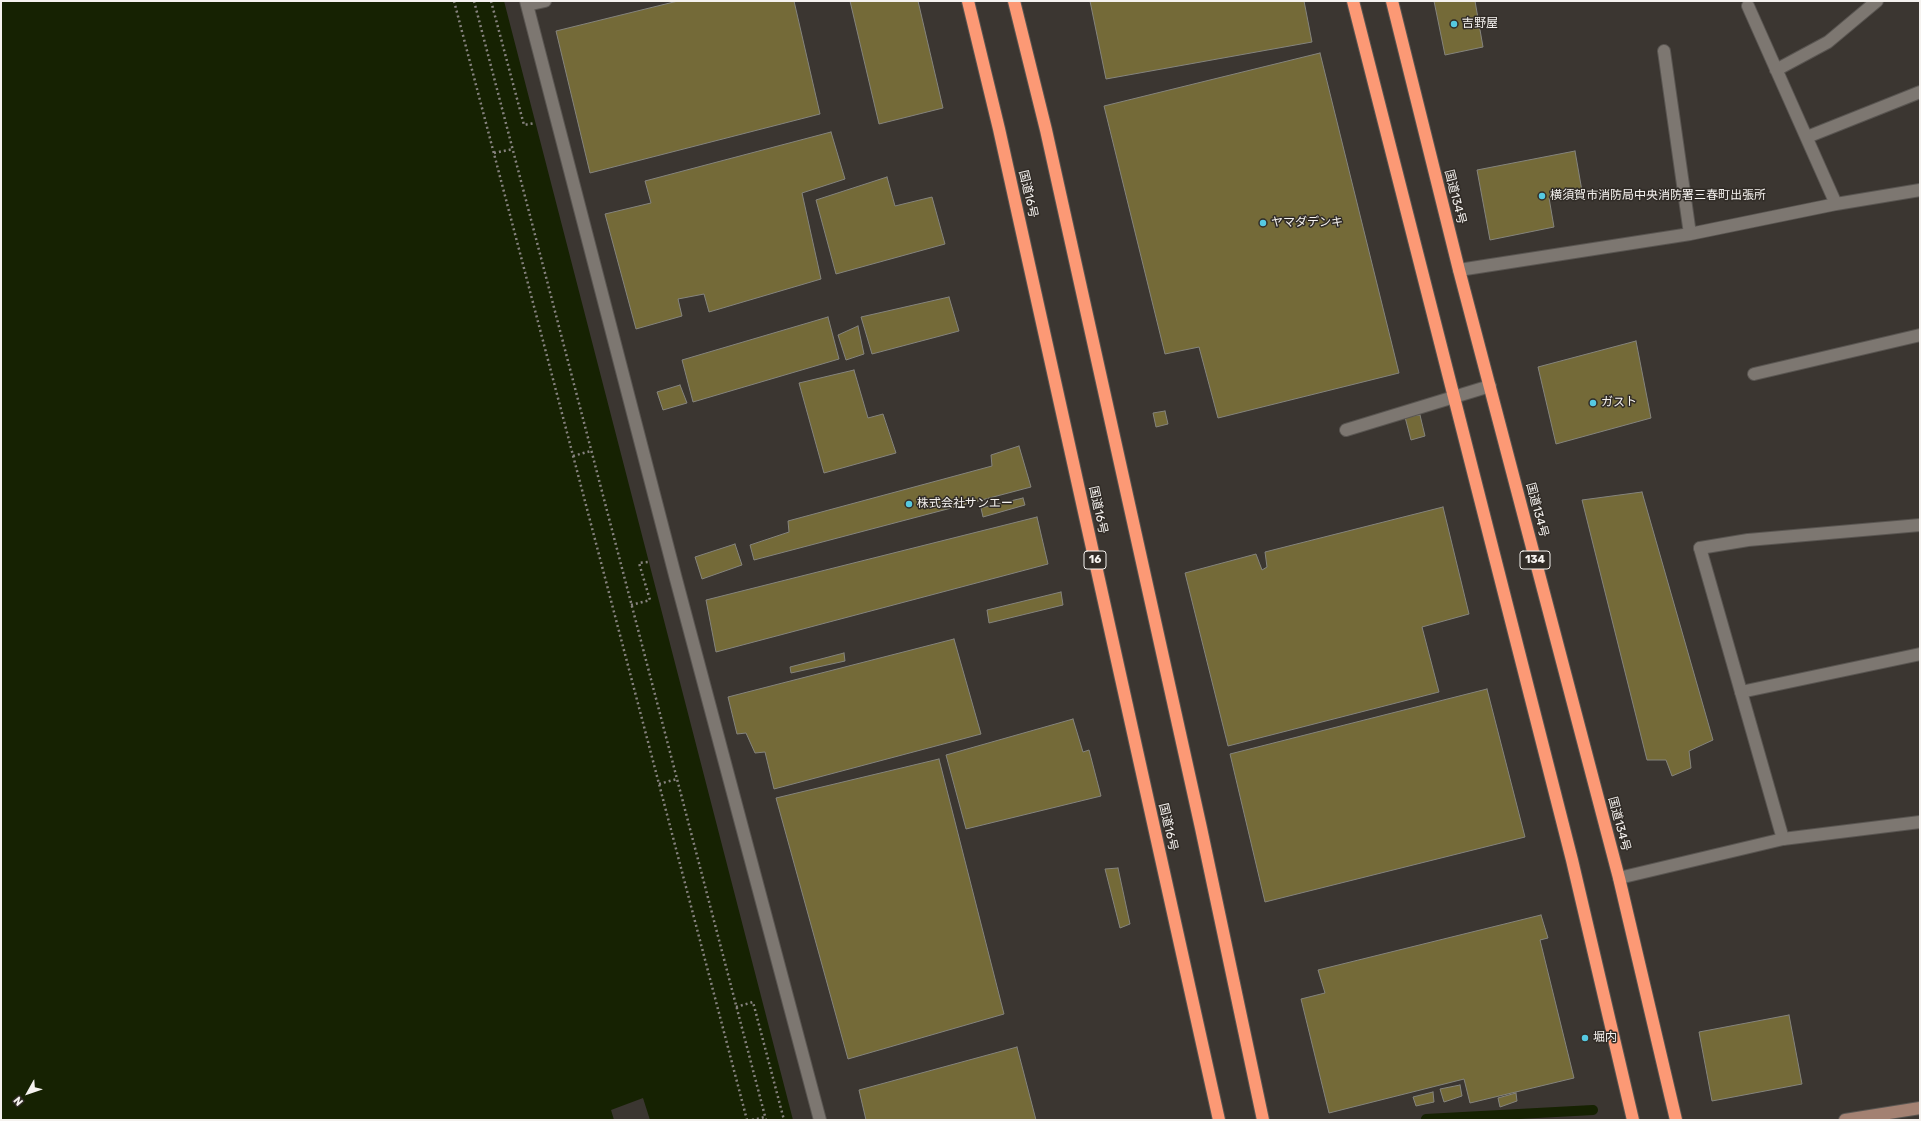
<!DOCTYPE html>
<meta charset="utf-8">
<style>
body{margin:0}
#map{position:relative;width:1921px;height:1121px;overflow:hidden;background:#3b3631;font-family:Rubik,sans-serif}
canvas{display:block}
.frame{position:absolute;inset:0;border:2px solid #f5f2ef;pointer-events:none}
.north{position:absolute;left:8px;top:1073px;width:40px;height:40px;-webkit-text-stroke:3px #312c27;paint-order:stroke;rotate:230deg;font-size:11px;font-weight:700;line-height:16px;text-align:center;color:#f5f2ef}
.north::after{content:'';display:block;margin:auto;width:14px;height:18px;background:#f5f2ef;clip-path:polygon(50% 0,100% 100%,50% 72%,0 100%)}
</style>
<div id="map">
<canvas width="1921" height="1121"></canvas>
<div class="frame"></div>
<div class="north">N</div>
</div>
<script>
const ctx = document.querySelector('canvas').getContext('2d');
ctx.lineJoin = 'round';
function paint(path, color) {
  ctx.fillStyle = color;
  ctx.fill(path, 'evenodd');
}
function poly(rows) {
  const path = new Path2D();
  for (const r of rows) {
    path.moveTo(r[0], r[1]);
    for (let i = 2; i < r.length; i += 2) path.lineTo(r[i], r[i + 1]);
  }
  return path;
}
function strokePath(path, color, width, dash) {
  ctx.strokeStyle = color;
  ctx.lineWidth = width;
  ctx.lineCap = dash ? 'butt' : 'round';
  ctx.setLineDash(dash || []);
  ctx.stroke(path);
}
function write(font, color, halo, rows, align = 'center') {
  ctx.font = font + ' Rubik,"Noto Sans JP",sans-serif';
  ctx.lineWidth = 3;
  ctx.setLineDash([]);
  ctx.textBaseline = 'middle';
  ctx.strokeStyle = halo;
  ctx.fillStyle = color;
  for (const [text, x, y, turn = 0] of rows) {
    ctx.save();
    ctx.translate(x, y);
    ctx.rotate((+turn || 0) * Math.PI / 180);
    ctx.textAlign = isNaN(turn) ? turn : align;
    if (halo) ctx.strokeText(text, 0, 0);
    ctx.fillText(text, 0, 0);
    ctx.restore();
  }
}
const water = poly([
 [1,1,504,1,793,1120,650,1120,643,1098,611,1110,614,1120,1,1120]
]);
const stream = poly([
 [1426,1119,1593,1110]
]);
const building = poly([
 [678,1,794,1,820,114,590,173,556,31,678,1],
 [850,1,918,1,943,108,879,124,850,1],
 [1090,1,1304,1,1312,42,1106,79,1090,1],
 [1434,1,1475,1,1483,47,1445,55,1434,1],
 [1320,53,1399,373,1218,418,1199,347,1165,354,1104,106,1320,53],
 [831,132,845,179,802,193,821,279,709,312,704,294,678,299,682,316,636,329,605,214,651,203,645,181,831,132],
 [1575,151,1582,191,1549,198,1554,227,1490,240,1477,170,1575,151],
 [887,177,895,206,932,197,945,244,836,274,816,200,887,177],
 [949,297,959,331,872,354,861,317,949,297],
 [828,317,839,359,693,402,682,360,828,317],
 [858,326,864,354,846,360,838,335,858,326],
 [1636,341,1651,418,1556,444,1538,367,1636,341],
 [854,370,868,418,883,414,896,453,824,473,799,383,854,370],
 [680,385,687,403,663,410,657,392,680,385],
 [1165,411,1168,424,1156,427,1153,413,1165,411],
 [1420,415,1425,436,1411,440,1405,417,1420,415],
 [1019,446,1031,487,754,560,750,545,789,532,788,521,992,466,991,455,1019,446],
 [1642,492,1713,740,1689,751,1691,768,1672,776,1666,760,1647,760,1582,500,1642,492],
 [1023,498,1025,505,983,517,981,508,1023,498],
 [1443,507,1469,614,1422,627,1439,692,1228,746,1185,573,1256,554,1262,570,1267,567,1265,552,1443,507],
 [1037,517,1048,564,716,652,706,600,1037,517],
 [735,544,742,565,702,579,695,557,735,544],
 [1061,592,1063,605,989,623,987,610,1061,592],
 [954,639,981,734,774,789,765,752,755,753,746,733,737,734,728,697,954,639],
 [844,653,845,661,791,673,790,667,844,653],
 [1487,689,1525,837,1265,902,1230,754,1487,689],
 [1073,719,1083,752,1089,750,1101,796,966,829,946,755,1073,719],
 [939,759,1004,1014,848,1059,776,798,939,759],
 [1118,868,1130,924,1120,928,1105,869,1118,868],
 [1541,915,1548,938,1540,940,1574,1078,1470,1103,1464,1079,1329,1113,1301,999,1325,993,1318,970,1541,915],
 [1789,1015,1802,1084,1712,1101,1699,1032,1789,1015],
 [1017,1047,1036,1120,866,1120,859,1090,1017,1047],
 [1460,1085,1462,1096,1444,1102,1440,1089,1460,1085],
 [1433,1092,1434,1102,1416,1106,1413,1097,1433,1092],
 [1516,1093,1517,1101,1500,1107,1498,1098,1516,1093]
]);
const path = poly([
 [454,1,747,1120],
 [474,1,766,1120],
 [491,1,524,125,535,123],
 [494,153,513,149],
 [573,456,591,451],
 [631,605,650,600,639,563,648,562],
 [659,784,677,779],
 [736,1007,753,1002,784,1120],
 [752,1120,765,1117]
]);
const lane = poly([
 [1748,6,1836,204],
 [1664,51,1690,234],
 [1776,70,1828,42,1877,1],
 [1807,137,1920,92],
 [1459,270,1690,234,1836,204,1920,190],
 [1754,374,1920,335],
 [1346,430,1490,386],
 [1700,548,1748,540,1920,525],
 [1741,692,1920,654],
 [1783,839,1920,822]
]);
const street = poly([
 [526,1,676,579,820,1120],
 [527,5,545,1],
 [1619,878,1783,839,1700,548]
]);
const secondary = poly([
 [1845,1120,1920,1108]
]);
const highway = poly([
 [968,1,999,129,1219,1120],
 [1014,1,1046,130,1201,828,1263,1120],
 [1353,1,1572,860,1633,1120],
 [1392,1,1459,270,1619,878,1676,1120]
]);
const markers = [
 [1454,24,4,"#56c9e1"],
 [1542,196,4,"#56c9e1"],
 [1263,223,4,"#56c9e1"],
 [1593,403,4,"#56c9e1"],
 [909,504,4,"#56c9e1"],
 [1585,1038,4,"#56c9e1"]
];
const shields = [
 [1095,560,22],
 [1535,560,30]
];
const shieldNames = [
 ["16",1095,560],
 ["134",1535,560]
];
const poiNames = [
 ["吉野屋",1462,24],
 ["横須賀市消防局中央消防署三春町出張所",1550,196],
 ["ヤマダデンキ",1271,223],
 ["ガスト",1601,403],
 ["株式会社サンエー",917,504],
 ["堀内",1593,1038]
];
const streetNames = [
 ["国道16号",1028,194,77],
 ["国道134号",1455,197,76],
 ["国道16号",1098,510,78],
 ["国道134号",1537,510,75],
 ["国道134号",1619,824,75],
 ["国道16号",1168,827,77]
];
paint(water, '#162202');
strokePath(stream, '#162202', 10);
paint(building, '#746a38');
strokePath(building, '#85847d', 1);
strokePath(lane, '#595551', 14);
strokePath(street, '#595551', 14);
strokePath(secondary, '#595551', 14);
strokePath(highway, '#595551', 14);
strokePath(path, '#86827e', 2.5, [2, 3]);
strokePath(lane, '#7d7771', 12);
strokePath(street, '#7d7771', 12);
strokePath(secondary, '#a38172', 12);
strokePath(highway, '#fc9975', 12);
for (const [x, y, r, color] of markers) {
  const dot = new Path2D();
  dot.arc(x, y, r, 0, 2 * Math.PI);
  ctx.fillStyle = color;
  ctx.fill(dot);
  strokePath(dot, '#312c27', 1.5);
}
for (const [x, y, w] of shields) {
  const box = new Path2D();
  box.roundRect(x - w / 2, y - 9, w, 18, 3);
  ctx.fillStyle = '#312c27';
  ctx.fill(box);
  strokePath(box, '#f5f2ef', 1);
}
write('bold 11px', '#f5f2ef', null, shieldNames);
write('12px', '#f5f2ef', '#312c27', poiNames, 'left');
write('12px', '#f5f2ef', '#312c27', streetNames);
</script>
